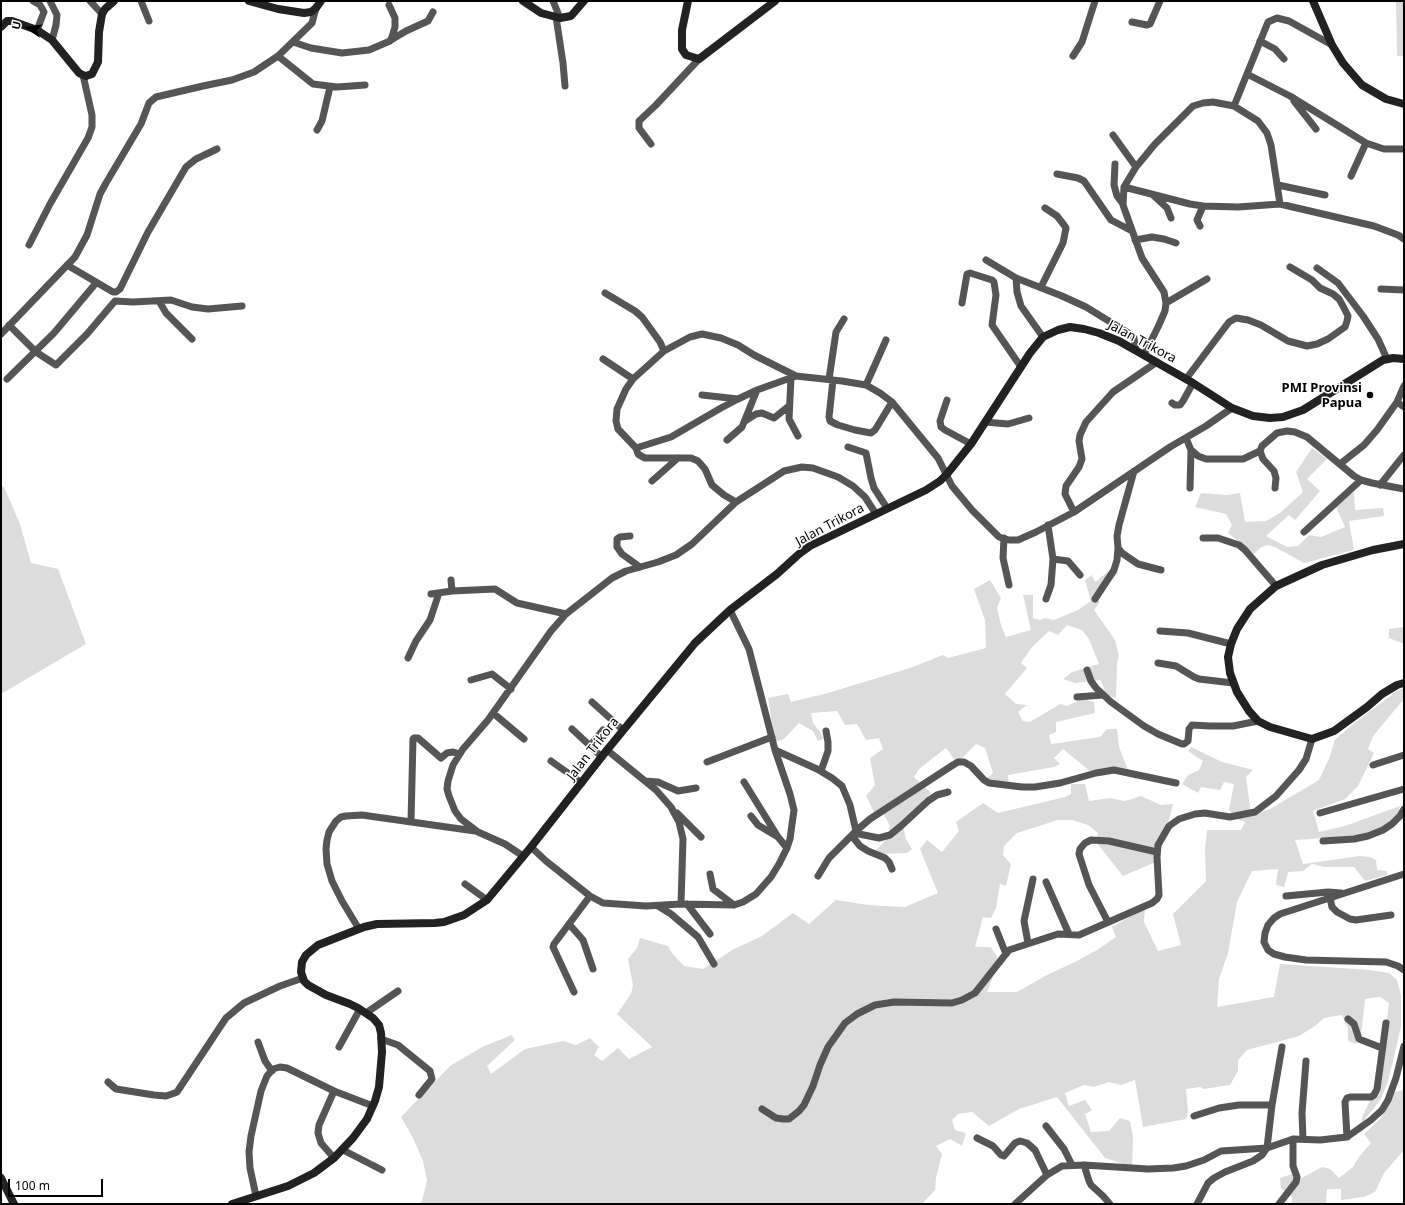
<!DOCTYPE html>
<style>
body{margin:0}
#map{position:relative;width:1405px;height:1205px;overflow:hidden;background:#fff;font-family:"Noto Sans",sans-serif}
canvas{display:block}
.frame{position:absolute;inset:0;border:2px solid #000;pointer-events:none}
.north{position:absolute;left:8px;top:8px;width:40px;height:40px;-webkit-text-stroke:3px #fff;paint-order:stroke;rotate:283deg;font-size:11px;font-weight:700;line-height:16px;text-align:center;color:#000}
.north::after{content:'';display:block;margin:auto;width:14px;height:18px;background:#000;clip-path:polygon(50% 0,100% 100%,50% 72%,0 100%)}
.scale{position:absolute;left:8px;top:1179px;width:95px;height:18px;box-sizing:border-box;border:2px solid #000;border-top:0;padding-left:5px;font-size:12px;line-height:14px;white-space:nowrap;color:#000;-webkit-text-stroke:3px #fff;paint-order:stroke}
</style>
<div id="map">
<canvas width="1405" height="1205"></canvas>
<div class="frame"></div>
<div class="north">U</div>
<div class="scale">100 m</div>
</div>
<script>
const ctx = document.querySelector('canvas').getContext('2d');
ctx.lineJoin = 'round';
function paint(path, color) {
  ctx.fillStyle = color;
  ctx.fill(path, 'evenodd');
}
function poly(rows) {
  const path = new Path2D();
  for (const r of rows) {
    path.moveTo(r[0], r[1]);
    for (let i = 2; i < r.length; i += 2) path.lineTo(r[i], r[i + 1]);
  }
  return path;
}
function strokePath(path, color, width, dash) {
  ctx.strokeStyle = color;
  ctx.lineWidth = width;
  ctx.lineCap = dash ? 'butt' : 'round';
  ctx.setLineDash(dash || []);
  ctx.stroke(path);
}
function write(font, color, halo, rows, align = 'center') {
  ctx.font = font + ' "Noto Sans",sans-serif';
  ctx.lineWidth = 3;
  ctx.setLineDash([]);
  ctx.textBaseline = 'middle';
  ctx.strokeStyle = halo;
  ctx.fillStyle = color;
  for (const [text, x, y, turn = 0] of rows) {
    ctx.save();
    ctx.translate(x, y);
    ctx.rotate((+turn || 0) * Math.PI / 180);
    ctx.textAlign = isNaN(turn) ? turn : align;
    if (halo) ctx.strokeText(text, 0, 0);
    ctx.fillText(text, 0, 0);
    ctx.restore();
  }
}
const green = poly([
 [1396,1,1404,1,1404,56,1397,56],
 [1312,448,1327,459,1307,479,1320,491,1295,520,1289,515,1266,536,1287,547,1298,546,1309,535,1321,537,1345,527,1336,507,1349,495,1354,492,1355,510,1383,508,1384,516,1349,521,1354,550,1304,563,1275,547,1267,545,1260,548,1254,554,1228,533,1232,525,1226,514,1195,507,1201,493,1226,495,1240,493,1245,522,1266,521,1280,513,1303,492,1296,472],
 [1,486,4,487,20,524,31,563,58,569,86,644,1,694],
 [1113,568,1118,573,1096,598,1100,602,1094,610,1115,640,1119,656,1117,662,1116,698,1106,695,1101,680,1075,683,1063,679,1072,672,1099,664,1089,639,1082,630,1067,625,1058,635,1049,631,1032,647,1021,663,1027,668,1005,694,1016,704,1027,705,1018,712,1023,721,1030,722,1060,704,1067,706,1082,699,1094,702,1095,713,1056,722,1056,732,1049,735,1051,744,1100,737,1107,729,1117,729,1119,747,1128,770,1124,774,1107,774,1096,776,1063,749,1054,758,1060,764,1054,767,1008,775,1009,786,983,782,993,773,985,748,976,744,957,763,946,748,919,769,914,777,931,793,903,826,906,839,912,849,907,853,884,854,874,852,888,838,890,826,882,811,874,812,866,796,875,785,870,758,883,749,879,738,866,740,857,724,845,725,837,711,811,713,813,723,821,733,823,739,818,741,813,731,799,723,784,739,775,742,768,698,788,694,791,702,828,693,910,668,943,655,948,658,986,648,985,620,974,589,990,580,1001,598,997,608,1001,625,1006,637,1031,630,1023,595,1033,595,1033,618,1040,620,1045,618,1054,620,1078,610,1091,601,1085,580,1092,575,1095,582],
 [1404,627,1404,644,1389,638,1389,629],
 [1404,688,1404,699,1373,736,1368,749,1374,753,1358,786,1345,799,1313,811,1319,832,1345,826,1400,806,1398,814,1387,826,1368,835,1295,840,1303,864,1360,856,1370,857,1376,860,1377,870,1387,871,1387,875,1365,881,1354,867,1324,867,1312,864,1303,871,1288,872,1284,887,1276,885,1278,869,1252,871,1237,902,1228,953,1219,979,1217,1007,1274,997,1280,964,1370,970,1389,973,1397,980,1401,996,1401,1027,1388,1081,1381,1099,1362,1123,1362,1117,1371,1099,1380,1074,1389,1003,1380,997,1365,999,1361,1035,1356,1044,1348,1041,1348,1029,1342,1015,1324,1018,1315,1026,1299,1036,1247,1050,1238,1060,1238,1071,1230,1085,1204,1089,1200,1087,1186,1089,1188,1112,1186,1119,1143,1127,1135,1080,1121,1085,1109,1082,1094,1087,1084,1085,1065,1093,1069,1106,1085,1100,1092,1110,1085,1114,1091,1132,1109,1131,1120,1118,1130,1121,1133,1136,1132,1167,1105,1158,1057,1097,1019,1109,989,1126,972,1112,958,1114,952,1120,955,1130,966,1133,962,1146,950,1139,936,1146,942,1154,936,1178,935,1190,922,1204,421,1204,427,1181,423,1161,413,1138,401,1117,450,1066,482,1047,512,1035,515,1040,487,1066,491,1074,525,1049,563,1041,576,1045,590,1038,599,1047,594,1055,602,1061,618,1048,629,1059,652,1047,617,1014,631,994,633,985,628,959,637,948,640,938,668,946,672,953,684,966,703,969,734,949,762,936,793,913,809,924,836,900,868,905,905,907,938,893,920,849,927,840,942,852,959,831,956,822,983,803,998,813,1065,797,1071,794,1071,784,1085,784,1089,801,1110,798,1125,801,1141,796,1161,805,1173,804,1158,861,1123,876,1096,842,1098,833,1088,825,1072,820,1058,820,1017,833,1004,846,1003,855,1011,864,1006,886,1000,884,996,908,991,918,983,917,975,947,991,947,996,955,999,962,987,992,1017,992,1047,975,1077,961,1097,950,1116,937,1112,927,1145,908,1144,922,1158,951,1181,945,1173,914,1206,881,1205,849,1207,830,1241,830,1245,822,1237,819,1229,810,1234,784,1224,782,1220,790,1201,787,1198,793,1182,784,1188,775,1199,770,1203,761,1188,751,1191,747,1222,762,1253,770,1246,777,1251,815,1270,809,1319,780,1329,759,1335,740,1348,728,1398,690],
 [1404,1090,1404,1150,1384,1173,1375,1192,1364,1197,1341,1200,1341,1189,1327,1189,1326,1204,1292,1204,1292,1197,1281,1188,1280,1178,1292,1174,1298,1180,1322,1167,1330,1169,1339,1178,1353,1167,1359,1157,1371,1143,1364,1134,1380,1119,1395,1092]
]);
const street = poly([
 [33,1,40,5,44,12,37,30],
 [50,1,57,15,56,25,52,40],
 [90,1,102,14],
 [141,1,149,21],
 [553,1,560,18],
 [556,17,563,63,565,86],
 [1132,22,1147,25,1150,24,1160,1],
 [391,40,406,31,428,21,433,12],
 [1260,41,1275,49,1284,59],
 [293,42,311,48,342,53,369,50,390,41,392,37,395,27,395,18,389,5],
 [278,56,313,84,337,87,365,85],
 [1073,56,1082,42,1095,1],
 [1247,74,1290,96,1366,143,1384,149,1404,149],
 [1294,101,1316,129],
 [1234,106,1268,22,1277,18,1289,21,1332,45],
 [317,130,322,121,330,87],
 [1113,135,1136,167],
 [651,144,639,128,639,121,656,105,699,59],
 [1115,164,1114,185,1117,196,1123,204],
 [1057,174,1078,178,1084,181,1111,220,1132,231],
 [1351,176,1366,143],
 [1278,185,1325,195],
 [1124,187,1190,204,1203,206,1238,207,1280,204,1374,226,1398,235,1404,239],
 [1153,195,1167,208,1171,218],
 [1200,226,1197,220,1203,206],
 [1135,240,1152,237,1164,239,1176,243],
 [29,245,50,204,88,138,92,127,92,115,83,75],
 [986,260,1016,278,1062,296,1086,307,1130,334,1134,338,1136,350],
 [67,265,113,292,116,292,120,289,148,232,186,167,196,159,217,149],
 [1317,268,1338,283,1363,316,1378,339,1387,359],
 [1016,278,1017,292,1021,306,1043,337],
 [1041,287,1063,243,1066,228,1064,225,1057,216,1045,208],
 [1381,289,1404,290],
 [605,293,635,311,642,317,660,342,664,351],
 [159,301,166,313,192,339],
 [962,303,967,274,970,273,992,280,994,282,996,295,992,325,1021,367],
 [1166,303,1207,279],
 [9,325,36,352,56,365,87,334,115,301,133,302,171,300,192,307,208,309,242,306],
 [1,334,75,257,87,235,100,194,106,183,141,124,149,103,156,97,203,86,232,80,254,72,278,56,312,23,316,8],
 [1144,355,1158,327,1165,311,1166,303,1164,292,1142,258,1123,205,1124,187,1136,167,1155,144,1193,106,1203,103,1213,102,1234,106,1258,121,1267,133,1271,145,1280,204],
 [603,359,633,379],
 [791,378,789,419,798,436],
 [7,379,54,333,96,283],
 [829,379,836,332,844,319],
 [1186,379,1229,322,1236,318,1248,320,1261,325,1288,341,1307,346,1317,344,1328,339,1345,327,1347,321,1348,316,1343,306,1339,299,1333,294,1320,288,1312,280,1290,267],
 [833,380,829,417,830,421,838,425,855,430,871,433,875,430,892,402],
 [866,385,886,340],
 [702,395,738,399],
 [947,400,940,421,941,427,945,430,971,444],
 [1397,402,1404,407],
 [1172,403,1175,405,1180,405,1183,401,1193,383],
 [745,421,756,414,762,413,774,418,789,406],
 [985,422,1008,424,1029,418],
 [1186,438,1191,450,1198,456,1206,459,1243,459,1260,451,1262,446,1277,433,1287,431,1295,432,1307,437,1354,476,1361,480,1372,483,1404,489],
 [727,440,742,427,757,390],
 [848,447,866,453,871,478,874,488,887,508],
 [636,448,671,437,721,408,738,399,757,390,796,376],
 [1260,451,1263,459,1274,471,1276,478,1275,488],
 [1340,464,1364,445,1377,430,1397,402,1404,386],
 [1134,471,1119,525,1117,536,1118,548,1122,553,1138,564,1161,570],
 [652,481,678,458],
 [1380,485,1404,455],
 [1190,488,1191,450],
 [736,502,724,495,712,485,705,469,698,461,691,458,645,458,641,456,638,454,636,448,618,429,616,421,617,409,626,389,633,379,664,351,690,337,702,334,721,338,738,345,754,355,796,376,842,381,866,385,880,393,892,402,938,458,952,486,972,510,999,537,1009,540,1018,540,1036,532,1074,512,1170,447,1206,426,1232,408],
 [1074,512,1065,494,1066,486,1079,467,1082,459,1079,441,1080,435,1086,422,1113,392,1157,362],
 [1304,532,1361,480],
 [630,536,620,537,617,539,617,547,622,554,640,567],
 [1004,538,1003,558,1009,585],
 [1203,538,1218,538,1239,545,1245,550,1276,586],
 [1053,559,1068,561,1080,575],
 [451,580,452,591],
 [431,594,452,591,495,589,517,603,566,614],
 [1046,599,1051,585,1053,559,1048,525],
 [1095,599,1114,570,1117,560,1118,548],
 [1160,631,1188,633,1231,644],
 [408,658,416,641,430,620,439,593],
 [1158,663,1176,666,1194,677,1199,679,1233,683],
 [1087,670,1091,681,1096,688,1111,702,1144,726,1158,734,1182,744,1184,744,1188,741,1189,729,1192,725,1210,726,1233,726,1258,721],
 [471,680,492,674,511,689],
 [1077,697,1103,695],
 [592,702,623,730],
 [493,713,524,739],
 [572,729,602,757],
 [590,746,603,730],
 [607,750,656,790,671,807,679,822,683,839,681,904],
 [775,750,817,769,832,778,842,786,850,805,856,831],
 [551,761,582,783],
 [707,762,772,737],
 [1373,765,1404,755],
 [821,771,828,751,828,742,826,731],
 [645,781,658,782,678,791,696,788],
 [744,782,778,837,787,848],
 [677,813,701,837],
 [1320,813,1404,789],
 [751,816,758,825,778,837],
 [411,822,413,739,414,738,418,738,441,758,447,753,453,752,459,754],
 [854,833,879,838,890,835,901,826,928,801,937,795,948,792],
 [852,836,860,846,868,851,885,858,889,862,892,869],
 [1323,841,1354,839,1368,836,1383,830,1392,824,1400,816,1404,809],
 [531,847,546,861,590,896,603,903,646,906,681,904,734,905,743,902,756,894,771,877,779,864,787,848,790,839,794,810,790,794,775,750,749,649,730,610],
 [523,856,505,844,478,832,461,819,455,811,449,796,447,789,448,781,453,765,463,749,488,720,551,631,566,614,612,578,626,571,658,562,676,555,692,544,736,502,784,471,802,467,813,468,838,477,853,486,865,497,876,514],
 [710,874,713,889,734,905],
 [1404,874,1280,914,1274,918,1268,925,1265,933,1264,942,1268,950,1274,954,1285,957,1306,960,1386,962,1398,966,1404,970],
 [818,876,829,858,856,831,870,819,953,765,958,762,964,762,971,766,984,780,989,783,1022,787,1035,787,1060,783,1096,773,1114,770,1176,783],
 [1046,882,1069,934],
 [465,884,487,900],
 [1286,896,1328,892,1341,893],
 [1330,898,1332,907,1337,912,1350,919,1356,920,1391,915],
 [687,904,710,934],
 [658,906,671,914,698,937,714,964],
 [1108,922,1089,885,1079,854,1080,849,1085,843,1091,840,1109,841,1157,852],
 [569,924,583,940,593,969],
 [359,929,342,901,332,881,327,864,326,849,327,840,329,832,336,821,341,817,346,816,362,815,475,831],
 [996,929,1006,954],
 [1028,943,1024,921,1033,879],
 [574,992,553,947,554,944,590,896],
 [366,1013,398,991],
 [1348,1019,1354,1024,1359,1039,1382,1048],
 [381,1039,398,1045,430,1071,432,1079,419,1095],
 [258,1042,265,1061,272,1071],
 [339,1047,360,1009],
 [108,1082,116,1089,154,1095,166,1096,172,1094,177,1092,226,1018,244,1003,280,986,303,978],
 [762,1109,776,1118,783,1119,789,1119,799,1111,804,1105,813,1086,820,1065,828,1047,845,1023,857,1014,875,1005,894,1002,952,1003,962,1000,975,993,1009,950,1058,934,1079,935,1152,903,1157,899,1159,895,1157,857,1158,845,1169,826,1179,819,1195,814,1205,813,1230,817,1255,812,1276,796,1299,770,1306,759,1312,739],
 [1194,1116,1219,1108,1239,1105,1272,1105],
 [1046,1126,1064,1149,1072,1165],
 [1347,1137,1345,1102,1347,1098,1350,1097,1371,1097,1374,1095,1377,1089,1386,1023],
 [977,1138,993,1146,1001,1155,1004,1156,1015,1143,1020,1141,1027,1143,1035,1150,1047,1175],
 [1303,1139,1302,1113,1306,1061],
 [343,1150,382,1170],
 [334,1158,321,1143,318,1133,319,1125,334,1091],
 [1084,1165,1089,1181,1091,1185,1103,1196,1110,1204],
 [256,1196,250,1168,249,1152,251,1136,261,1091,267,1076,273,1069,280,1067,287,1068,334,1091,373,1106],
 [1015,1204,1047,1175,1062,1166,1084,1165,1148,1169,1173,1168,1186,1166,1204,1160,1221,1151,1267,1148,1293,1139,1320,1140,1347,1137,1371,1120,1382,1110,1388,1100,1396,1078,1404,1046],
 [1197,1204,1208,1183,1214,1178,1225,1172,1253,1161,1262,1155,1267,1148,1272,1105,1282,1047],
 [1279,1204,1296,1182,1297,1177,1293,1166,1293,1139]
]);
const secondary = poly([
 [249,1,278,9,304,13,311,12,316,8,321,1],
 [523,1,541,13,560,18,571,16,584,1],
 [688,1,682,30,682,49,686,55,699,59,775,1],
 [1313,1,1332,45,1343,63,1362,85,1386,99,1404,104],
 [1,27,7,21,12,21,37,30,52,40,79,73,83,75,86,76,92,74,98,62,99,32,102,14,105,9,114,1],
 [1404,544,1373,550,1322,565,1276,586,1250,609,1237,629,1231,644,1228,657,1230,673,1237,692,1249,711,1258,721,1270,727,1312,739,1334,731,1367,707,1382,694,1397,685,1404,683],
 [1,1178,14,1204],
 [232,1204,288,1186,314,1173,334,1158,353,1138,367,1119,375,1101,379,1087,382,1052,381,1033,379,1025,373,1018,358,1008,350,1004,326,995,308,985,304,981,301,972,302,962,306,955,318,945,364,927,377,924,435,923,444,922,464,915,487,900,531,847,607,750,695,643,730,610,777,574,799,554,810,546,926,490,940,481,947,474,971,444,1030,353,1043,337,1058,330,1070,327,1084,329,1099,333,1119,341,1193,383,1232,408,1253,416,1270,418,1283,417,1303,410,1383,360,1393,358,1404,359]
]);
const markers = [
 [1370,395,4,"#000"]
];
const streetNames = [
 ["Jalan Trikora",1142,342,28],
 ["Jalan Trikora",830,525,-28],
 ["Jalan Trikora",593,749,-52]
];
const poiNames = [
 ["PMI Provinsi",1362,388],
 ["Papua",1362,403]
];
paint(green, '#dcdcdc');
strokePath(street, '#555', 7);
strokePath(secondary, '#222', 8);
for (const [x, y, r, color] of markers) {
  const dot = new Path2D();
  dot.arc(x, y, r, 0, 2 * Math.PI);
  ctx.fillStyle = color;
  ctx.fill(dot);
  strokePath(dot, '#fff', 1.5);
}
write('13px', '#000', '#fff', streetNames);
write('bold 13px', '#000', '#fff', poiNames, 'right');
</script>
